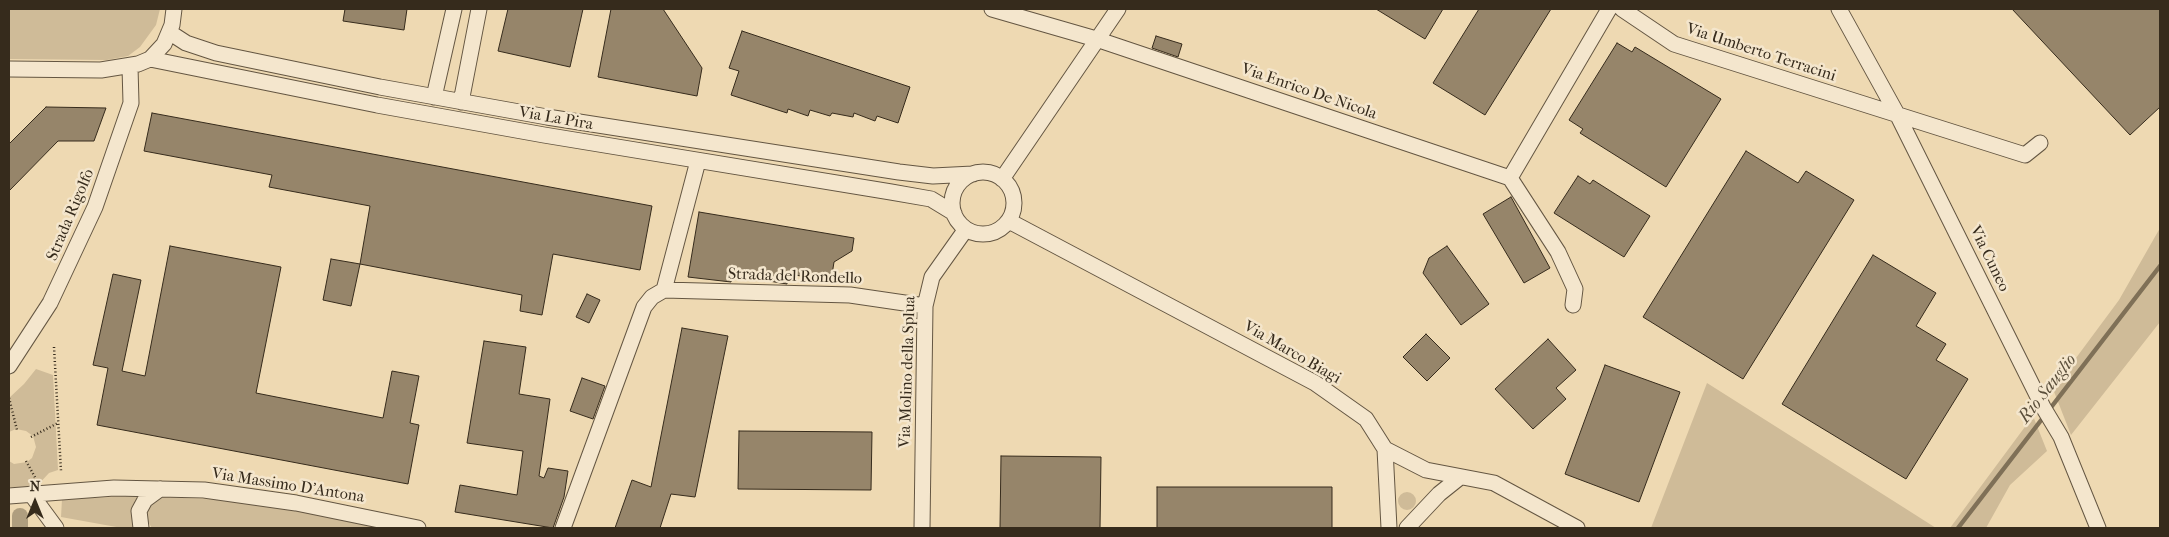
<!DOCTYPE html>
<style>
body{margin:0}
#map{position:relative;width:2169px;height:537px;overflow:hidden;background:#eed9b2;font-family:"IM FELL French Canon",serif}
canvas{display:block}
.frame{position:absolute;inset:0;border:10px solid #362b1c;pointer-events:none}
.north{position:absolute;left:10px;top:477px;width:50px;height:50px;-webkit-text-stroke:4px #f4e6cd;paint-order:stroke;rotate:0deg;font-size:14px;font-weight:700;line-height:20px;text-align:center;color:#362b1c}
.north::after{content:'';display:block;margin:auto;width:18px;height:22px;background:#362b1c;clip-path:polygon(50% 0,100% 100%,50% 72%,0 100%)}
</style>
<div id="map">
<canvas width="2169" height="537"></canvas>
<div class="frame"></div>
<div class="north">N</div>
</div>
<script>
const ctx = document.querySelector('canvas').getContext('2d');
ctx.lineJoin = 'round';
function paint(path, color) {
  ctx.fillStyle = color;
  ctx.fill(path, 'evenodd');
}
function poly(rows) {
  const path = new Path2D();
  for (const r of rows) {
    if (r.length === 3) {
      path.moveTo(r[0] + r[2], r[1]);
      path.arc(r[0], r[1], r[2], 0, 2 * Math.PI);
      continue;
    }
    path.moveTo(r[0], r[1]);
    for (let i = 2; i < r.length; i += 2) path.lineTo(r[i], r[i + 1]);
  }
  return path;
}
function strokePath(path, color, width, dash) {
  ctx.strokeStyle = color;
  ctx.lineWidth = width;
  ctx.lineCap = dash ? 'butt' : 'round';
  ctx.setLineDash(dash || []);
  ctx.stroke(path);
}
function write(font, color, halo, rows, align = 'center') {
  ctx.font = font + ' "IM FELL French Canon",serif';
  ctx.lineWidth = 5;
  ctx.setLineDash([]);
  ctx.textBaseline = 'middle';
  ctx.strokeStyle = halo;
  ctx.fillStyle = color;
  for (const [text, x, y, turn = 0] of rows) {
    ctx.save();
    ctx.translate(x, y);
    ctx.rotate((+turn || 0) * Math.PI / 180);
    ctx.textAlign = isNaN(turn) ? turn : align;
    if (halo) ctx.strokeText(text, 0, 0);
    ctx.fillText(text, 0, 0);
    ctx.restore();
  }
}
const green = poly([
 [9,9,160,9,156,25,140,47,128,56,107,60,9,59],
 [2160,228,2160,322,2071,435,2053,389,2119,300],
 [36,369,53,375,58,470,49,473,36,487,20,489,9,487,9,461,14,464,27,462,32,458,36,447,33,436,26,431,16,429,9,432,9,398,24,384],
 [1707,383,1903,507,1936,528,1651,528],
 [2033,416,2047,451,2010,485,1986,528,1950,528],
 [1407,501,9],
 [139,496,135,501,135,528,122,528,61,517,62,499],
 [162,497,248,501,394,528,152,528,148,522,146,508,151,501]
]);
const stream = poly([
 [1958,528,2160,266]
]);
const canal = poly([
 [20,528,20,516]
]);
const building = poly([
 [345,9,407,9,404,30,343,21,345,9],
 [508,9,583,9,570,67,498,51,508,9],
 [611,9,663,9,702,68,697,96,598,77,611,9],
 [1376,9,1443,9,1425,39,1376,9],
 [1479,9,1551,9,1485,115,1433,83,1479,9],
 [2012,9,2160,9,2160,107,2130,135,2012,9],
 [742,31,910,87,898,123,877,116,875,121,854,113,853,117,832,113,830,116,810,110,808,116,788,109,787,113,731,95,739,71,729,68,742,31],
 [1156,36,1182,44,1178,57,1152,48,1156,36],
 [1617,43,1632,52,1635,47,1721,99,1666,187,1580,133,1583,129,1569,120,1617,43],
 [46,107,106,108,94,141,58,141,9,191,9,144,46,107],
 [152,113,652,206,640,270,553,254,542,315,520,311,522,295,360,264,370,206,269,187,272,175,144,151,152,113],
 [1746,151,1798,183,1806,171,1854,200,1743,379,1643,317,1746,151],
 [1578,176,1590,184,1593,180,1650,216,1624,257,1554,213,1578,176],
 [1511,197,1550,268,1524,283,1483,214,1511,197],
 [699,212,854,238,852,251,834,262,831,281,789,274,787,284,733,275,731,282,688,277,699,212],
 [170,246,281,267,256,393,383,418,392,371,419,376,410,423,419,425,408,484,97,425,108,368,93,365,113,274,141,280,122,371,145,376,170,246],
 [1447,246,1489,304,1461,325,1423,273,1429,258,1447,246],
 [1873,255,1936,293,1916,326,1946,344,1936,360,1968,379,1906,479,1782,404,1873,255],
 [331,259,360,264,351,306,323,300,331,259],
 [587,294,600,300,589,323,576,317,587,294],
 [682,328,728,336,695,497,671,494,660,528,615,528,632,480,651,487,682,328],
 [1426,334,1450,358,1427,381,1403,357,1426,334],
 [1548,339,1576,370,1556,388,1566,399,1533,429,1495,389,1548,339],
 [484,341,526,347,519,394,550,399,539,476,544,478,548,468,568,471,564,497,553,528,455,512,460,485,517,495,523,451,467,443,484,341],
 [1605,365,1680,392,1639,502,1565,474,1605,365],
 [582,378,605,386,593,419,570,411,582,378],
 [739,431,872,432,871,490,738,489,739,431],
 [1001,456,1101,457,1100,528,1000,528,1001,456],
 [1157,487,1332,487,1332,528,1157,528,1157,487]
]);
const path = poly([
 [54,347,61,471],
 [9,398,17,430],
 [31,437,58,423],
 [26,461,36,479]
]);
const minor = poly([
 [992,9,1096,39,1510,178,1558,252,1575,289,1573,305],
 [1622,9,1674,44,2025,155,2040,143],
 [1839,9,1897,114,2043,407,2061,437,2098,528],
 [169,32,186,43,216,53,380,87,547,117,899,172,933,176,973,174],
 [150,59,377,105,544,135,891,192,931,199,954,213],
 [9,69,101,70,138,64,150,59,164,44,172,25,174,9],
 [434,97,454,9],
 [461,102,479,9],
 [983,203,31],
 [1510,178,1609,9],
 [1002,179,1118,9],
 [1009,221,1315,383,1366,419,1385,449,1426,470,1494,483,1577,528],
 [664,290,698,161],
 [9,366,50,303,95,207,131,103,130,67],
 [1385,449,1389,528],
 [31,494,56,528],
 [9,496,114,488,204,490,296,503,418,528],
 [141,528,139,511,145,500,160,489],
 [563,528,644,307,652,297,664,290,850,295,925,306],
 [922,528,925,306,932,277,966,229],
 [1407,528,1439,494,1459,478]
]);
const streetNames = [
 ["Via Umberto Terracini",1761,53,18],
 ["Via Enrico De Nicola",1309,92,19],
 ["Via La Pira",556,119,10],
 ["Strada Rigolfo",71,215,-67],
 ["Via Cuneo",1989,259,64],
 ["Strada del Rondello",795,277,2],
 ["Via Marco Biagi",1292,353,30],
 ["Via Molino della Splua",908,372,-88],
 ["Via Massimo D'Antona",288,486,9]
];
const waterNames = [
 ["Rio Sauglio",2048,389,-52]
];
paint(green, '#cfbb98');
strokePath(stream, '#7f7057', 4.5);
strokePath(canal, '#af9e7f', 16);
paint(building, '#96856a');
strokePath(building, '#362b1c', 1);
strokePath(minor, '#645642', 17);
strokePath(path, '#362b1c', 2.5, [1, 2.5]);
strokePath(minor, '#f4e6cd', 15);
write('16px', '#362b1c', '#f4e6cd', streetNames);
write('italic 18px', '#5a4e3a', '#f4e6cd', waterNames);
</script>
